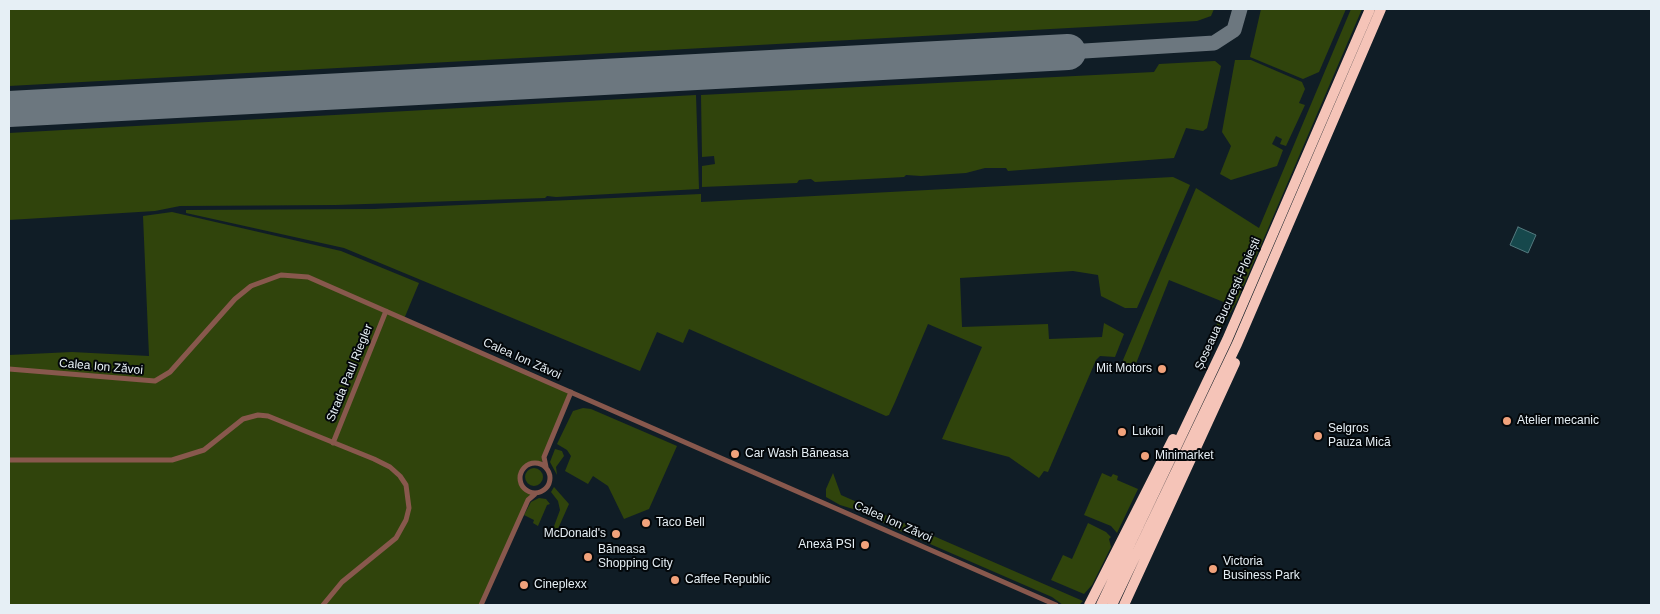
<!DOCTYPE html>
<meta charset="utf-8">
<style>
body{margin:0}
#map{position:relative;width:1660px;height:614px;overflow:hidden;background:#101d26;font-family:Arial,sans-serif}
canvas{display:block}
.frame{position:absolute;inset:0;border:10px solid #e6eff5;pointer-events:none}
</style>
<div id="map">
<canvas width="1660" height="614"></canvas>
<div class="frame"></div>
</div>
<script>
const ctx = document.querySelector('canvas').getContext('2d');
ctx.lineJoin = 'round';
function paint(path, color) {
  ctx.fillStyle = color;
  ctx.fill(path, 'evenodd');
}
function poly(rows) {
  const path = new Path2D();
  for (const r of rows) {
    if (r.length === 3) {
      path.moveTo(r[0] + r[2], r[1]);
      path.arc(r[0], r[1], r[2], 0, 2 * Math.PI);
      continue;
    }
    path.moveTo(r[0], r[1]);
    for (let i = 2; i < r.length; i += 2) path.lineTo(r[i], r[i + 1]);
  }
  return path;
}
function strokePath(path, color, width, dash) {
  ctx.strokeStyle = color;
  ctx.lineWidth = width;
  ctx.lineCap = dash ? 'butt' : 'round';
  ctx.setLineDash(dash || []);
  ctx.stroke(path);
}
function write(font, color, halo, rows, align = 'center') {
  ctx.font = font + ' Arial,sans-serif';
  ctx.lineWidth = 4;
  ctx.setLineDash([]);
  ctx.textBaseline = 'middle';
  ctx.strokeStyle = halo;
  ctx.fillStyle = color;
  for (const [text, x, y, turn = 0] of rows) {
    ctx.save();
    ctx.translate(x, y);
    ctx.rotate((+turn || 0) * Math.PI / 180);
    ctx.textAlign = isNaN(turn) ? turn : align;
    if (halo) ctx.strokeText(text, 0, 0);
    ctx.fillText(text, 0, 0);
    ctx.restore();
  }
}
const green = poly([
 [9,9,1214,9,1211,16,1197,21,9,86],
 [1261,9,1346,9,1319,72,1303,79,1250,57],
 [1351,9,1362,9,1237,301,1203,362,1201,361,1226,303,1169,280,1133,371,1123,360,1196,188,1259,228],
 [1235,60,1251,60,1302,82,1305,89,1299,103,1305,105,1286,146,1280,144,1282,139,1276,136,1272,144,1283,150,1277,166,1231,180,1220,174,1231,146,1222,132],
 [1215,61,1221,66,1207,128,1203,131,1186,128,1174,158,1008,171,1006,168,985,168,966,173,921,176,906,175,904,177,815,182,811,179,799,180,797,183,702,187,702,166,715,164,714,156,702,157,701,95,1154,72,1159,64],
 [696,95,699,189,556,197,547,196,545,198,336,205,180,206,155,211,9,220,9,133],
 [1173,177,1190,185,1137,308,1125,308,1101,296,1098,275,1073,271,960,278,962,327,1048,324,1049,339,1102,337,1104,323,1124,334,1115,357,1100,356,1096,360,1048,472,1044,471,1039,478,1009,457,942,439,982,347,928,324,895,402,889,415,886,416,689,329,683,343,657,332,640,371,344,248,186,213,186,210,374,209,701,194,701,202],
 [172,212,341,251,419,283,404,319,571,392,541,464,529,464,520,476,523,488,532,494,481,605,9,605,9,355,72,352,149,356,143,216],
 [583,408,591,409,677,446,649,509,624,519,608,486,593,476,588,484,565,471,571,456,567,450,557,444,573,411],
 [555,449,562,451,564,456,556,467,557,475,550,462],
 [534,477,9],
 [833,473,841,495,866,506,863,512,840,505,826,497,826,489],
 [1102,473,1111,477,1113,474,1118,476,1117,480,1138,489,1117,533,1111,526,1084,515],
 [554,487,569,504,557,531,553,529,560,510,558,501,551,492],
 [539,498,546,499,550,504,547,505,538,526,533,523,534,520,524,515,531,502],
 [876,511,1083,601,1079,605,1063,605,1052,597,891,527,873,517],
 [1088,523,1106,532,1111,537,1109,539,1111,547,1092,585,1084,594,1051,580,1063,555,1072,559]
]);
const water = poly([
 [1518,227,1536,235,1528,253,1510,245,1518,227]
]);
const taxiway = poly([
 [1068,52,1214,43,1234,30,1240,9]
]);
const runway = poly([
 [9,109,1068,52]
]);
const street = poly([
 [9,369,155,381,170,372,235,299,251,286,281,275,308,277,1056,605],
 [333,443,386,311],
 [9,460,172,460,204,450,243,419,258,415,268,416,374,459,390,467,400,476,406,485,409,508,406,520,396,538,342,582,323,605],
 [535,478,15],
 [546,467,544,457,571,392],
 [481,605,528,500,535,494]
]);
const highway = poly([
 [1089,605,1173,439],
 [1101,605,1227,340,1370,9],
 [1112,605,1237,344,1381,9],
 [1124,605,1235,363]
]);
const markers = [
 [1162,369,5,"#f1a27b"],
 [1507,421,5,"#f1a27b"],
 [1122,432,5,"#f1a27b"],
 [1318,436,5,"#f1a27b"],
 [735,454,5,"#f1a27b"],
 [1145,456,5,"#f1a27b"],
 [646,523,5,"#f1a27b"],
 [616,534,5,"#f1a27b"],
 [865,545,5,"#f1a27b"],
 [588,557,5,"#f1a27b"],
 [1213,569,5,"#f1a27b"],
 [675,580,5,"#f1a27b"],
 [524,585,5,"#f1a27b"]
];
const streetNames = [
 ["Șoseaua București-Ploiești",1228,304,-66],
 ["Calea Ion Zăvoi",522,359,24],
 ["Calea Ion Zăvoi",101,367,5],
 ["Strada Paul Riegler",350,373,-68],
 ["Calea Ion Zăvoi",893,522,24]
];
const poiNames = [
 ["Mit Motors",1152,369,"right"],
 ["Atelier mecanic",1517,421],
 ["Selgros",1328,429],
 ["Pauza Mică",1328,443],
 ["Lukoil",1132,432],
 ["Car Wash Băneasa",745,454],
 ["Minimarket",1155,456],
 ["Taco Bell",656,523],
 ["McDonald's",606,534,"right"],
 ["Anexă PSI",855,545,"right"],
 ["Băneasa",598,550],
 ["Shopping City",598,564],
 ["Victoria",1223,562],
 ["Business Park",1223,576],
 ["Caffee Republic",685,580],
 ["Cineplexx",534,585]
];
paint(green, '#30440c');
paint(water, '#16484c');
strokePath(water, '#547a7f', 1);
strokePath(taxiway, '#6c777f', 15);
strokePath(runway, '#6c777f', 36);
strokePath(street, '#88584d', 5);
strokePath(highway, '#f5c4b8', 10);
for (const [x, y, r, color] of markers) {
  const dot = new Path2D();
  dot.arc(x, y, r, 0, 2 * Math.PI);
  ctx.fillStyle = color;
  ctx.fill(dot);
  strokePath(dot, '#03070a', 2);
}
write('12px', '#e6eff5', '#03070a', streetNames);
write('12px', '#e6eff5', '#03070a', poiNames, 'left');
</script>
